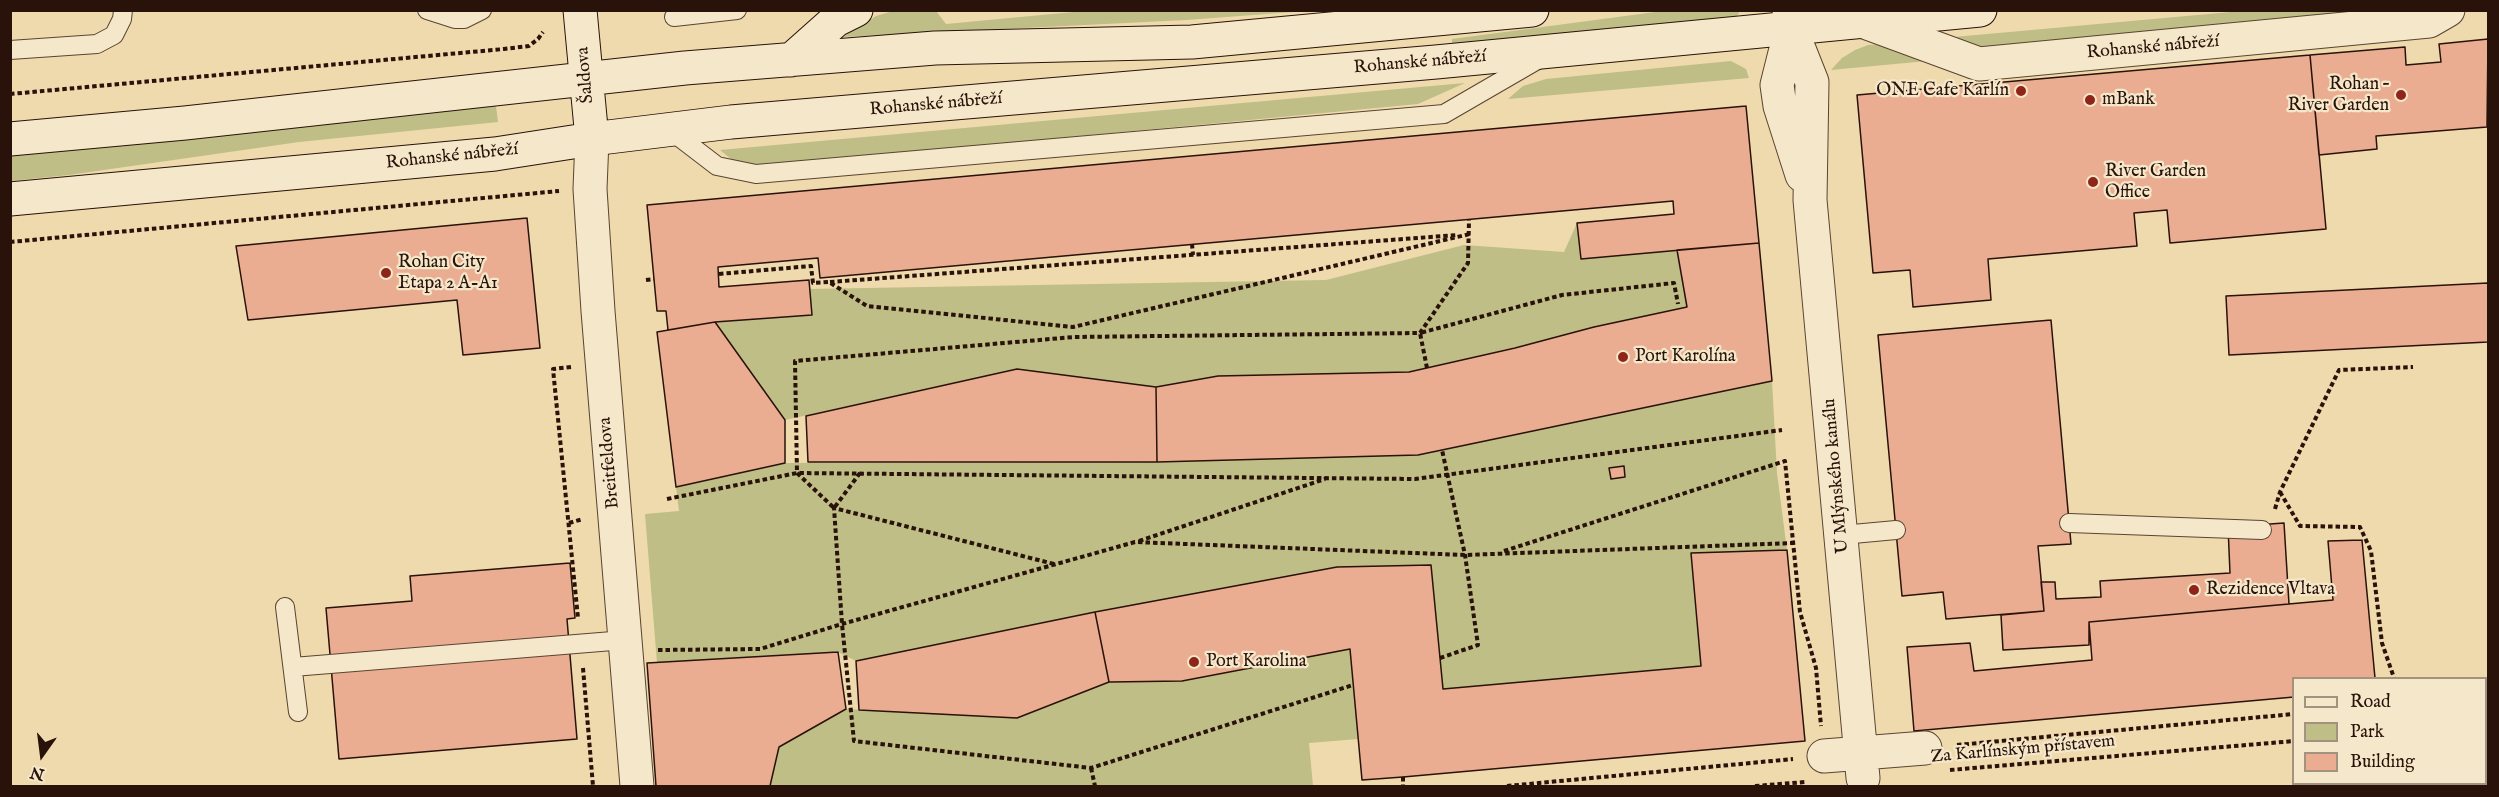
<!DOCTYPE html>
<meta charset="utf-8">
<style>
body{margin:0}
#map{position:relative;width:2499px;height:797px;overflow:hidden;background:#efdaad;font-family:"IM FELL English",serif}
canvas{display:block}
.frame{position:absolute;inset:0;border:12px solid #291209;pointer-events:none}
.legend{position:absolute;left:2292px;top:677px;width:195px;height:108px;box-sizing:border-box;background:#f5e7ca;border:2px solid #a3927d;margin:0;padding:8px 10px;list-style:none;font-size:18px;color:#291209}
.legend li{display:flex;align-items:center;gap:12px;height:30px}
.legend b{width:30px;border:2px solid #a3927d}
.north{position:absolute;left:12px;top:725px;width:60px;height:60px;-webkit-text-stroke:4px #f5e7ca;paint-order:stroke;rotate:194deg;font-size:16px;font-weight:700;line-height:24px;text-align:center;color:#291209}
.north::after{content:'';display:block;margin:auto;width:21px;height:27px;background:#291209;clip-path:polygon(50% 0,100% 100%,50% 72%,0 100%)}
</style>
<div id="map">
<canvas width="2499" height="797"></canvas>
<div class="frame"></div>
<ul class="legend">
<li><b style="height:8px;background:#f5e7ca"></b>Road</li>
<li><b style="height:16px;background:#bebe86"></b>Park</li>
<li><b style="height:16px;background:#eaad92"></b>Building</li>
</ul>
<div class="north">N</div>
</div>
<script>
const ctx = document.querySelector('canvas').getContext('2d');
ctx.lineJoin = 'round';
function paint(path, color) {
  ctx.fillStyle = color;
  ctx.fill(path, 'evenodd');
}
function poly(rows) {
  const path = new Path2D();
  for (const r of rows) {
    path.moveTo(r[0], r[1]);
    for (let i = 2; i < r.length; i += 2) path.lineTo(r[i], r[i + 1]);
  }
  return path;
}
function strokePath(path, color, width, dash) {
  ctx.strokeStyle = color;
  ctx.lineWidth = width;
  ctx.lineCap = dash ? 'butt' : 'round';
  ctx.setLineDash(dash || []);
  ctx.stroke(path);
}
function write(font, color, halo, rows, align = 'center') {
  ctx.font = font + ' "IM FELL English",serif';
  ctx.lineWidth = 4.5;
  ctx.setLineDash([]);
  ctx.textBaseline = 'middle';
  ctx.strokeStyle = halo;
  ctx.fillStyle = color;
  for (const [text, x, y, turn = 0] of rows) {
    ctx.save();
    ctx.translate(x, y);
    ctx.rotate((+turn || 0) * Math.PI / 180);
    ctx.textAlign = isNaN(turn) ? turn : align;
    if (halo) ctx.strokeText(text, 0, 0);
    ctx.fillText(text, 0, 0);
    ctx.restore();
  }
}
const green = poly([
 [1095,10,1307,11,1186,20,843,37,876,16,893,11,936,11,946,24],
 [1663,11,1740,11,1736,18,1452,44,1452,39],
 [2242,11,2423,11,1990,52,1943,38],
 [1882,44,1927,61,1831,70,1842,58,1855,50,1868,45],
 [1731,61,1746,69,1749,78,1508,99,1523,86,1546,79],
 [1465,83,1418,104,775,165,753,165,731,159,720,150],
 [496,106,498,122,299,142,69,175,11,181,11,155],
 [1577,223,1581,259,1677,250,1687,307,1409,372,1218,376,1156,387,1017,369,785,420,715,322,811,315,809,289,1326,280,1464,245,1564,252],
 [1772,381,1777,473,1787,550,1691,554,1701,666,1443,689,1431,565,1337,567,1095,612,856,661,838,652,657,663,645,514,679,511,676,487,785,463,1157,462,1418,455],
 [1350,649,1358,739,1309,743,1313,786,770,786,779,747,846,709,1017,718,1109,682,1182,681]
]);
const building = poly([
 [2488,39,2487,127,2376,136,2377,149,2319,155,2310,55,2405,47,2406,65,2441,62,2439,44,2488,39],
 [2310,55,2326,229,2170,243,2167,210,2134,213,2137,246,1988,259,1991,300,1913,307,1910,270,1873,273,1857,95,2310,55],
 [1746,106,1759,243,1581,259,1577,223,1674,214,1673,201,820,278,818,258,718,267,719,287,809,280,812,315,715,322,668,330,666,311,657,311,647,205,1746,106],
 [527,218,540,348,463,355,457,300,248,320,236,246,527,218],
 [1759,243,1772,381,1418,455,1157,462,1156,387,1218,376,1409,372,1515,348,1594,327,1687,307,1677,250,1759,243],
 [2488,283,2488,342,2229,355,2226,296,2488,283],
 [2051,320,2071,544,2038,546,2044,611,1946,619,1943,592,1902,596,1878,335,2051,320],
 [715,322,785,420,785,463,676,487,657,332,715,322],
 [1017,369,1156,387,1157,462,808,462,806,416,1017,369],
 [1624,466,1625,477,1611,479,1609,468,1624,466],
 [2284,523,2289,604,2089,622,2089,645,2003,650,2001,615,2044,611,2041,582,2055,582,2056,599,2101,597,2100,581,2230,573,2228,527,2284,523],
 [2362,540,2375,678,2294,678,2294,697,1914,731,1907,647,1970,643,1974,671,2092,660,2089,622,2333,600,2328,541,2362,540],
 [1787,550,1805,741,1403,777,1362,780,1350,649,1182,681,1109,682,1095,612,1337,567,1431,565,1443,689,1701,666,1691,553,1787,550],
 [570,563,575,618,567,619,577,739,339,759,326,608,412,601,410,576,570,563],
 [1095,612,1109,682,1017,718,859,710,856,661,1095,612],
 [838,652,846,709,779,747,770,786,656,786,647,663,838,652]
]);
const path = poly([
 [10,94,504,49,529,46,538,39,543,32],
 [10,242,559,191],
 [1192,244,1193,255],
 [719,274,811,266,813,283,829,282,867,306,1073,327,1470,234],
 [646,280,654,279],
 [830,282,1457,235],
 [571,367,553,369,578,618],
 [1427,368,1420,333,1562,295,1674,283,1678,304],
 [860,473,834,508,797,473,795,361,1074,337,1420,333,1468,263,1469,220],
 [2280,492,2300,526,2360,527,2371,551,2382,643,2394,678],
 [667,499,797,473,1415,479,1782,430],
 [2275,509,2280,492,2339,370,2413,367],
 [569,523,583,519],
 [1139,541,1325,479],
 [1504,551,1785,461,1800,612,1816,668,1821,726],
 [1054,564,834,508,842,624,854,741,1091,768,1353,685],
 [658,650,760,649,842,624,1135,542,1465,555,1793,543],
 [1440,658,1478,645,1465,555,1442,450],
 [583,668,593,786],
 [2486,701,2488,700],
 [2486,725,2488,725],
 [1957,745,2294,714],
 [1091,768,1095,786],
 [1950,770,2294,741],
 [1403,777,1403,786],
 [1507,786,1793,759],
 [1755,786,1805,782]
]);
const lane = poly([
 [427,10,455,19,464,19,482,10],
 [674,17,737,10],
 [10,50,97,44,114,35,122,19,123,10],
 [670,130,717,166,756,174,1444,114,1539,59],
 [2069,523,2262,530],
 [1842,535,1896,530],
 [285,607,298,712],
 [293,667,625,640]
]);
const street = poly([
 [1789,10,1791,29,1812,82,1810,200,1863,778],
 [1862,21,1979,64,2429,21,2448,10],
 [1791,29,1777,85,1780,106,1802,175],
 [592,139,590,189,598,311,637,786],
 [1824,756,1925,748]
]);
const secondary = poly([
 [580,10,592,139],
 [791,60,836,20,856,10],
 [10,139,185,123,685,68,935,48,1192,42,1532,10],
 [10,199,495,154,592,139,731,122,1436,62,1980,10]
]);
const markers = [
 [2021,91,6,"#8f2418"],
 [2401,95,6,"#8f2418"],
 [2090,100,6,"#8f2418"],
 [2093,182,6,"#8f2418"],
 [386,273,6,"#8f2418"],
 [1623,357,6,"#8f2418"],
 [2194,590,6,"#8f2418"],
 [1194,662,6,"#8f2418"]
];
const streetNames = [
 ["Rohanské nábřeží",2153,48,-5],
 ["Rohanské nábřeží",1420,63,-5],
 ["Šaldova",586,75,-95],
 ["Rohanské nábřeží",936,105,-5],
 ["Rohanské nábřeží",452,157,-6],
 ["Breitfeldova",610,463,-95],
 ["U Mlýnského kanálu",1837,476,-95],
 ["Za Karlínským přístavem",2023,750,-5]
];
const poiNames = [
 ["Rohan –",2389,85,"right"],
 ["River Garden",2389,106,"right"],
 ["ONE Cafe Karlín",2009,91,"right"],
 ["mBank",2102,100],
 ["River Garden",2105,172],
 ["Office",2105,193],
 ["Rohan City",398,263],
 ["Etapa 2 A-A1",398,284],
 ["Port Karolína",1635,357],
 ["Rezidence Vltava",2206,590],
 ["Port Karolina",1206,662]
];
paint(green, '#bebe86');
paint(building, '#eaad92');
strokePath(building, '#291209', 1.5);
strokePath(lane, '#5a4432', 20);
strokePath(street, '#5a4432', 35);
strokePath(secondary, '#291209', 35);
strokePath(path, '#291209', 4, [4.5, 3]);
strokePath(lane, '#f5e7ca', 18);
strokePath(street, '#f5e7ca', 33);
strokePath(secondary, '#f5e7ca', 33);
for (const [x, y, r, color] of markers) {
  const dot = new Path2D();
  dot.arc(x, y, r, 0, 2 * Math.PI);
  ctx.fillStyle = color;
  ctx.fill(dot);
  strokePath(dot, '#f5e7ca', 2);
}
write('18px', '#291209', '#f5e7ca', streetNames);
write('18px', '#291209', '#f5e7ca', poiNames, 'left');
</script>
